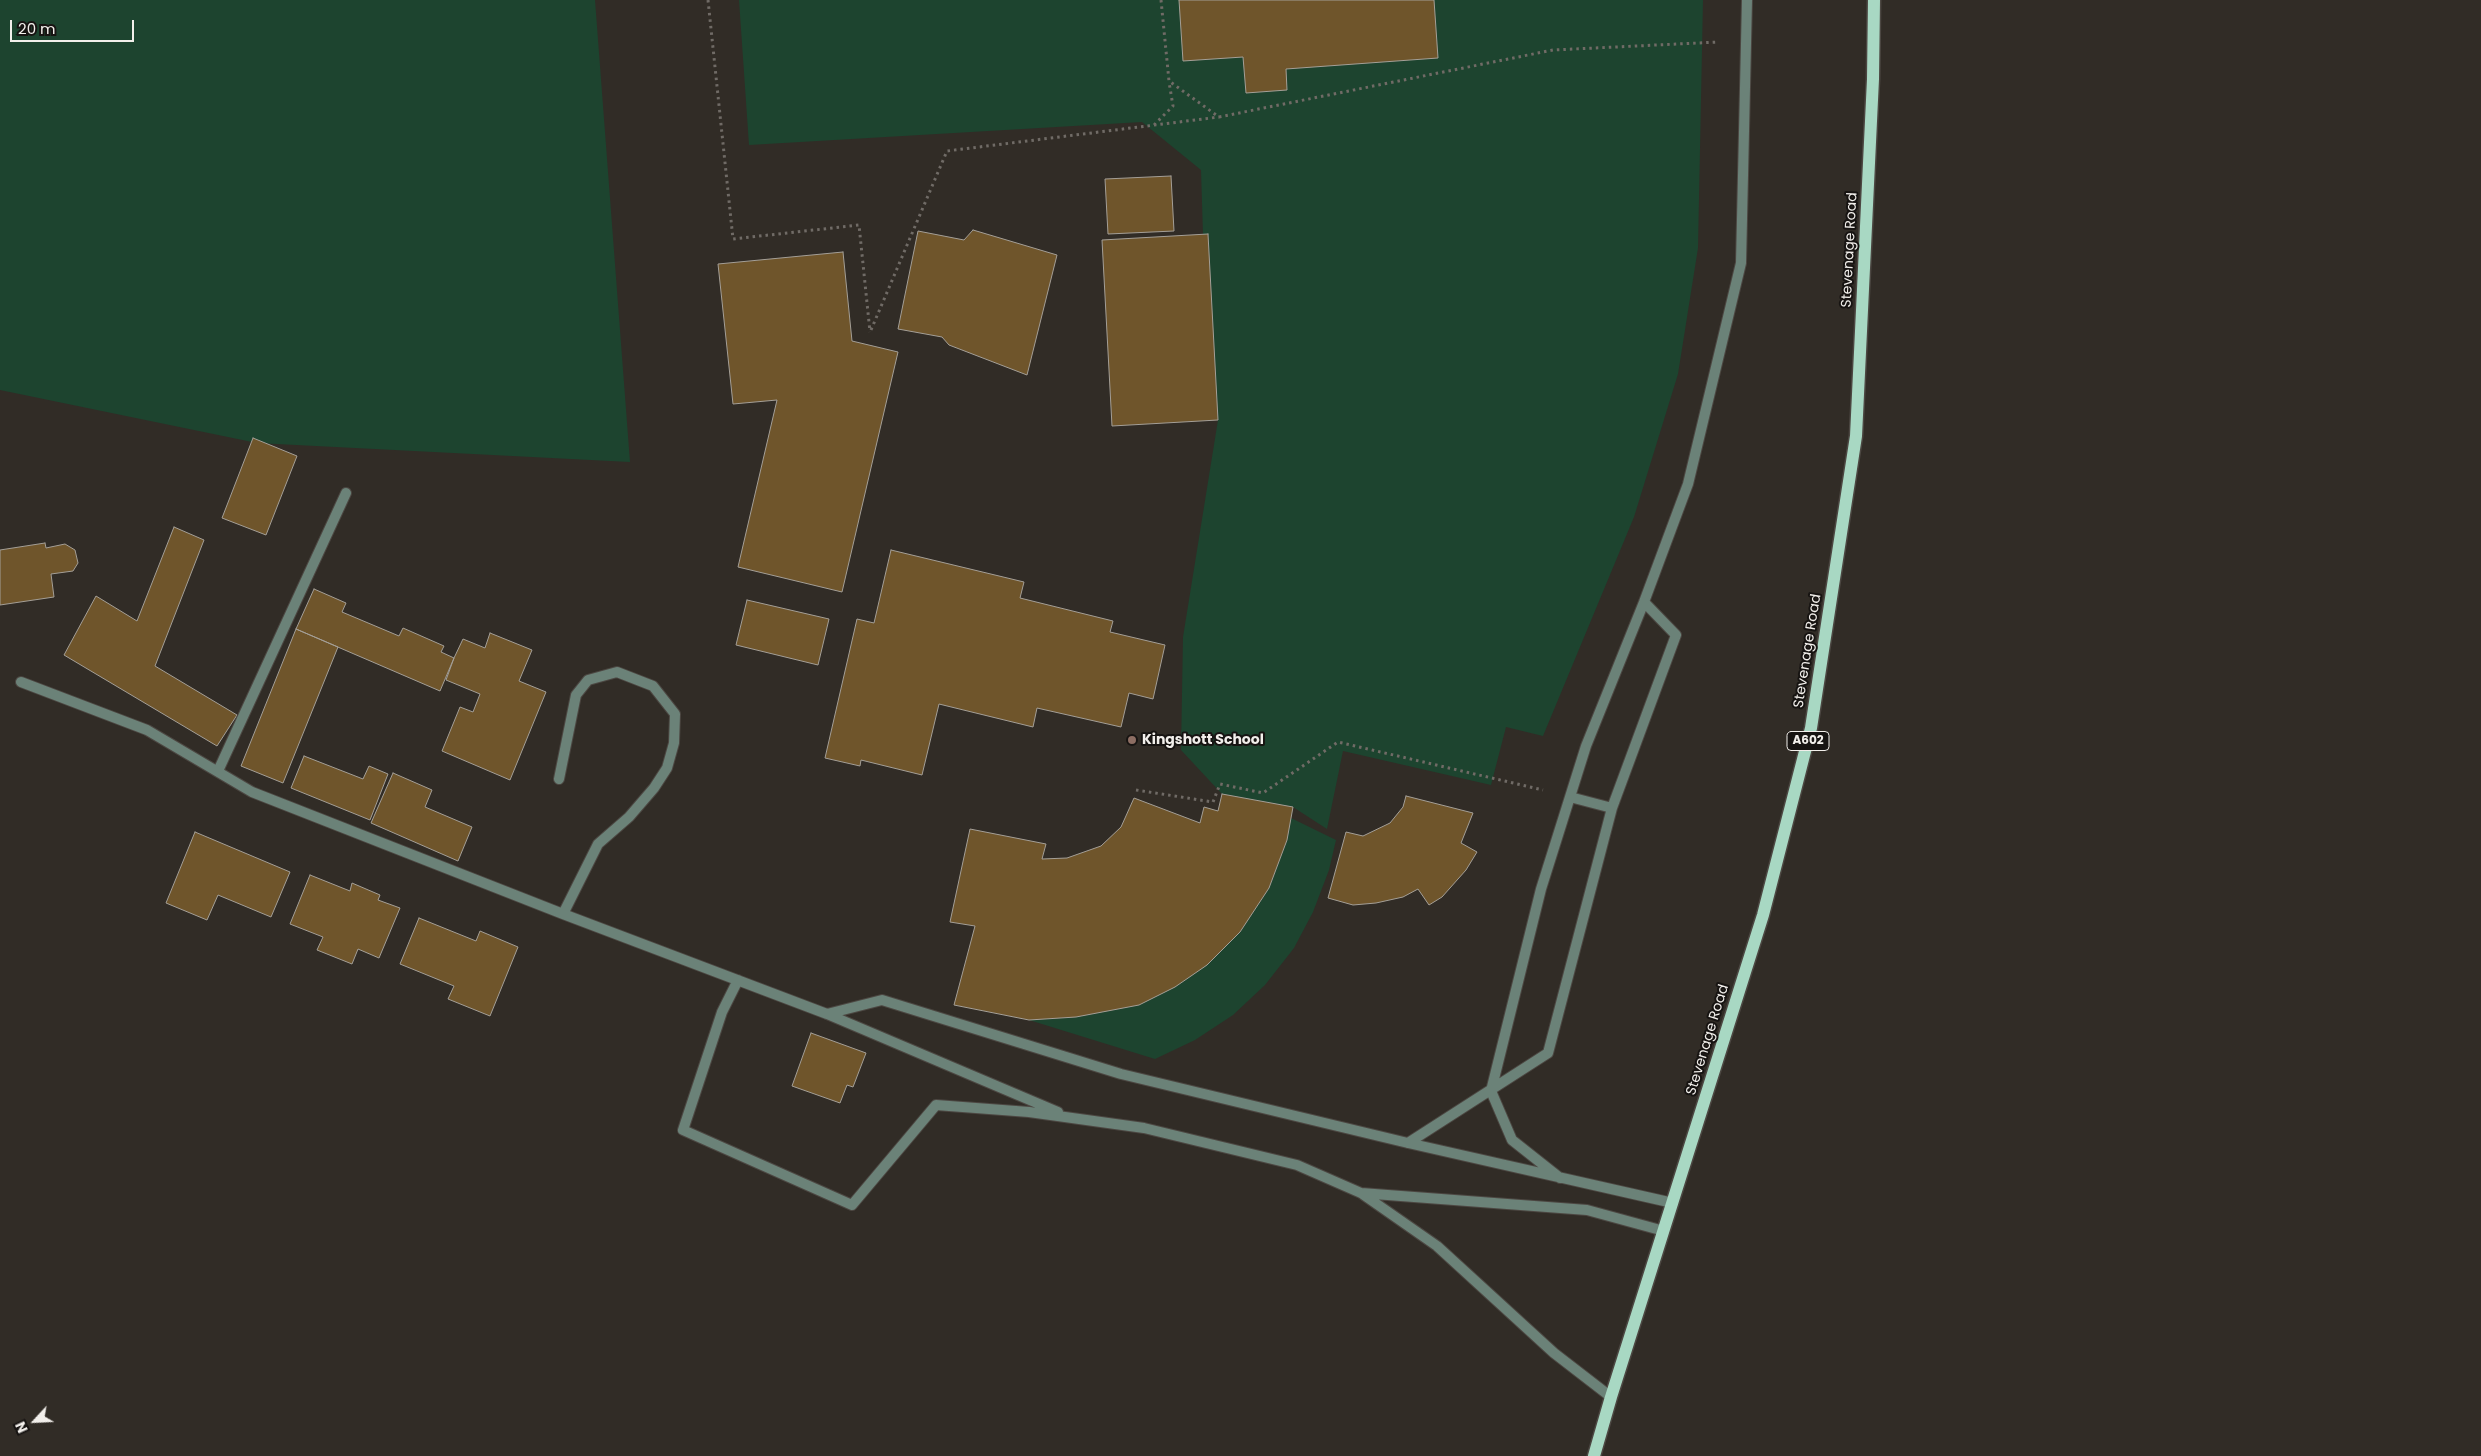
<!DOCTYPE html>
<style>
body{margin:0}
#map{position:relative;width:2481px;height:1456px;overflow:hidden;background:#312c26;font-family:Poppins,sans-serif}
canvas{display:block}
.north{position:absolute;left:10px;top:1396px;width:50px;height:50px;-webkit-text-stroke:4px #171412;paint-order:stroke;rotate:245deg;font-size:14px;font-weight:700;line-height:20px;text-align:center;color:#f2efeb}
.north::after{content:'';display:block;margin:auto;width:18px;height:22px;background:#f2efeb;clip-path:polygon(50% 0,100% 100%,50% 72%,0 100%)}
.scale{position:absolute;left:10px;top:20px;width:124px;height:22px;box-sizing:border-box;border:2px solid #f2efeb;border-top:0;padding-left:6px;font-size:15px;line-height:18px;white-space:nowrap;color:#f2efeb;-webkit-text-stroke:4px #171412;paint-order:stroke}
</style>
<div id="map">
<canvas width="2481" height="1456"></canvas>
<div class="north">N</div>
<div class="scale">20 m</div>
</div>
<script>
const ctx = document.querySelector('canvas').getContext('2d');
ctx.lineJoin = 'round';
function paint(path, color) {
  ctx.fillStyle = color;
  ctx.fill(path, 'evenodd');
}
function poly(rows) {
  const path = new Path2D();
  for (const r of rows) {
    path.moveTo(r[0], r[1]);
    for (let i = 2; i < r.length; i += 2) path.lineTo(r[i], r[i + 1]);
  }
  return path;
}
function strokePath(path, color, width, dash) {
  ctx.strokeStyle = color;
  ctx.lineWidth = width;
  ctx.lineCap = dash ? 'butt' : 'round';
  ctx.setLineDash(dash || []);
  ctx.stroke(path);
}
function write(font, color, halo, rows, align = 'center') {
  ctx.font = font + ' Poppins,sans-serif';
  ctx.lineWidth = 4;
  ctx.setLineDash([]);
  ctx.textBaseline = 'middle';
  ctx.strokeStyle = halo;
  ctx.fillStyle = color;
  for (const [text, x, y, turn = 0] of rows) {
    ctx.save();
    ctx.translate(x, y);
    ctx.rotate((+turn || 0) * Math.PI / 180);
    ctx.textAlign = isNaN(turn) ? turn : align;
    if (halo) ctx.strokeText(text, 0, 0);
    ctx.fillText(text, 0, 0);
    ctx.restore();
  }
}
const green = poly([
 [0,0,595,0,630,462,257,443,0,390],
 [739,0,1703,0,1698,248,1678,374,1634,517,1543,736,1506,727,1491,785,1343,751,1327,829,1293,807,1222,794,1181,750,1183,637,1218,420,1203,235,1201,170,1142,122,749,145],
 [1291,818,1336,840,1329,870,1313,912,1294,948,1265,985,1233,1015,1195,1040,1155,1059,1029,1020,1076,1017,1139,1005,1240,932,1269,888,1287,840]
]);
const building = poly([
 [1179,0,1434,0,1438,58,1286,69,1287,90,1246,93,1243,57,1183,61,1179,0],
 [1171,176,1174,231,1108,234,1105,179,1171,176],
 [973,230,1057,255,1027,375,949,345,942,337,898,329,918,231,964,240,973,230],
 [1208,234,1218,420,1112,426,1102,240,1208,234],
 [843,252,852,341,898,352,842,592,738,567,777,400,733,404,718,264,843,252],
 [253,438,297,456,266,535,222,518,253,438],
 [174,527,204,540,155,666,237,715,217,746,64,655,96,596,137,621,174,527],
 [45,543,46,548,65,544,75,550,78,563,73,571,51,574,54,597,0,605,0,550,45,543],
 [891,550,1024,582,1020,598,1113,621,1110,632,1165,645,1153,699,1129,693,1121,727,1037,708,1033,727,939,704,922,775,861,760,860,766,825,758,857,619,874,623,891,550],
 [314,589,346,603,342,612,399,636,403,628,444,646,441,652,454,658,440,691,296,629,314,589],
 [747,600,829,619,818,665,736,645,747,600],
 [296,629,338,647,283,783,241,766,296,629],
 [490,633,532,650,519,681,546,692,510,780,442,751,460,707,473,712,480,694,446,680,454,658,463,639,485,648,490,633],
 [304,756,363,779,369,766,388,774,370,820,291,788,304,756],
 [393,773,432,790,425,807,472,827,458,861,371,823,393,773],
 [1222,794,1293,807,1287,840,1269,888,1240,932,1207,965,1175,987,1139,1005,1076,1017,1029,1020,954,1005,975,926,950,922,970,829,1046,844,1042,859,1067,858,1101,846,1121,827,1134,798,1200,823,1204,807,1218,811,1222,794],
 [1406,796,1473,813,1461,843,1477,852,1466,870,1442,897,1429,905,1418,889,1403,897,1376,903,1353,905,1328,898,1346,832,1363,836,1390,823,1403,807,1406,796],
 [195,832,290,872,271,917,218,895,207,920,166,903,195,832],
 [310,875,350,891,352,883,380,895,378,900,400,908,379,958,358,949,352,964,317,950,323,937,290,924,310,875],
 [419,918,476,941,480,931,518,947,490,1016,448,999,454,986,400,964,419,918],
 [811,1033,866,1053,853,1087,847,1085,840,1103,792,1086,811,1033]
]);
const path = poly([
 [708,0,733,239,859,225,870,332],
 [1161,0,1169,81,1219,117,1553,50,1719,42],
 [1154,125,1173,106,1169,82],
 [871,330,947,151,1219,117],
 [1136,790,1213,802,1220,784,1263,793,1338,742,1543,790]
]);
const lane = poly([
 [21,682,147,730,252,792,563,914,827,1014,1058,1112],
 [218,771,346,493],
 [559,779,576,695,588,680,617,672,653,686,675,714,674,743,667,768,654,788,629,817,598,844,563,914],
 [1570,797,1612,808],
 [738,980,722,1012,683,1130,852,1205,936,1105,1029,1112,1144,1128,1297,1165,1361,1193,1437,1246,1554,1353,1611,1397],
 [827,1014,882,1000,1121,1074,1408,1143,1673,1203],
 [1408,1143,1548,1053,1612,808,1676,635,1644,602],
 [1560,1178,1512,1140,1491,1091,1541,889,1586,746,1644,602,1688,484,1741,263,1747,0],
 [1361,1193,1587,1210,1664,1231]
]);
const primary = poly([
 [1594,1456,1611,1397,1763,915,1811,728,1856,436,1873,79,1874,0]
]);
const markers = [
 [1132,740,5,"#8d6e63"]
];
const shields = [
 [1808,741,42]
];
const shieldNames = [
 ["A602",1808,741]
];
const streetNames = [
 ["Stevenage Road",1850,250,-87],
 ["Stevenage Road",1808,651,-81],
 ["Stevenage Road",1708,1040,-73]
];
const poiNames = [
 ["Kingshott School",1142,740]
];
paint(green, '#1d442f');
paint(building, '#6f552b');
strokePath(building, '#a49f97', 1);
strokePath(lane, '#4c4742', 12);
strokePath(primary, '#4c4742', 15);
strokePath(path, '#706b66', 3, [2.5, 4]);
strokePath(lane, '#6b8278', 10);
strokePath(primary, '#a8d8c3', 12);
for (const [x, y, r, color] of markers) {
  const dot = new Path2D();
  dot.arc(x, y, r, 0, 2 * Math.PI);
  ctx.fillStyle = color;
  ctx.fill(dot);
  strokePath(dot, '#171412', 2);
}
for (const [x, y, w] of shields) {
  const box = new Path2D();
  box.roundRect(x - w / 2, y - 9.5, w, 19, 4);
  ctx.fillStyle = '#171412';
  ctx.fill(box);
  strokePath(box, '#f2efeb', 1);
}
write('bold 12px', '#f2efeb', null, shieldNames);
write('14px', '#f2efeb', '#171412', streetNames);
write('bold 14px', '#f2efeb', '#171412', poiNames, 'left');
</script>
